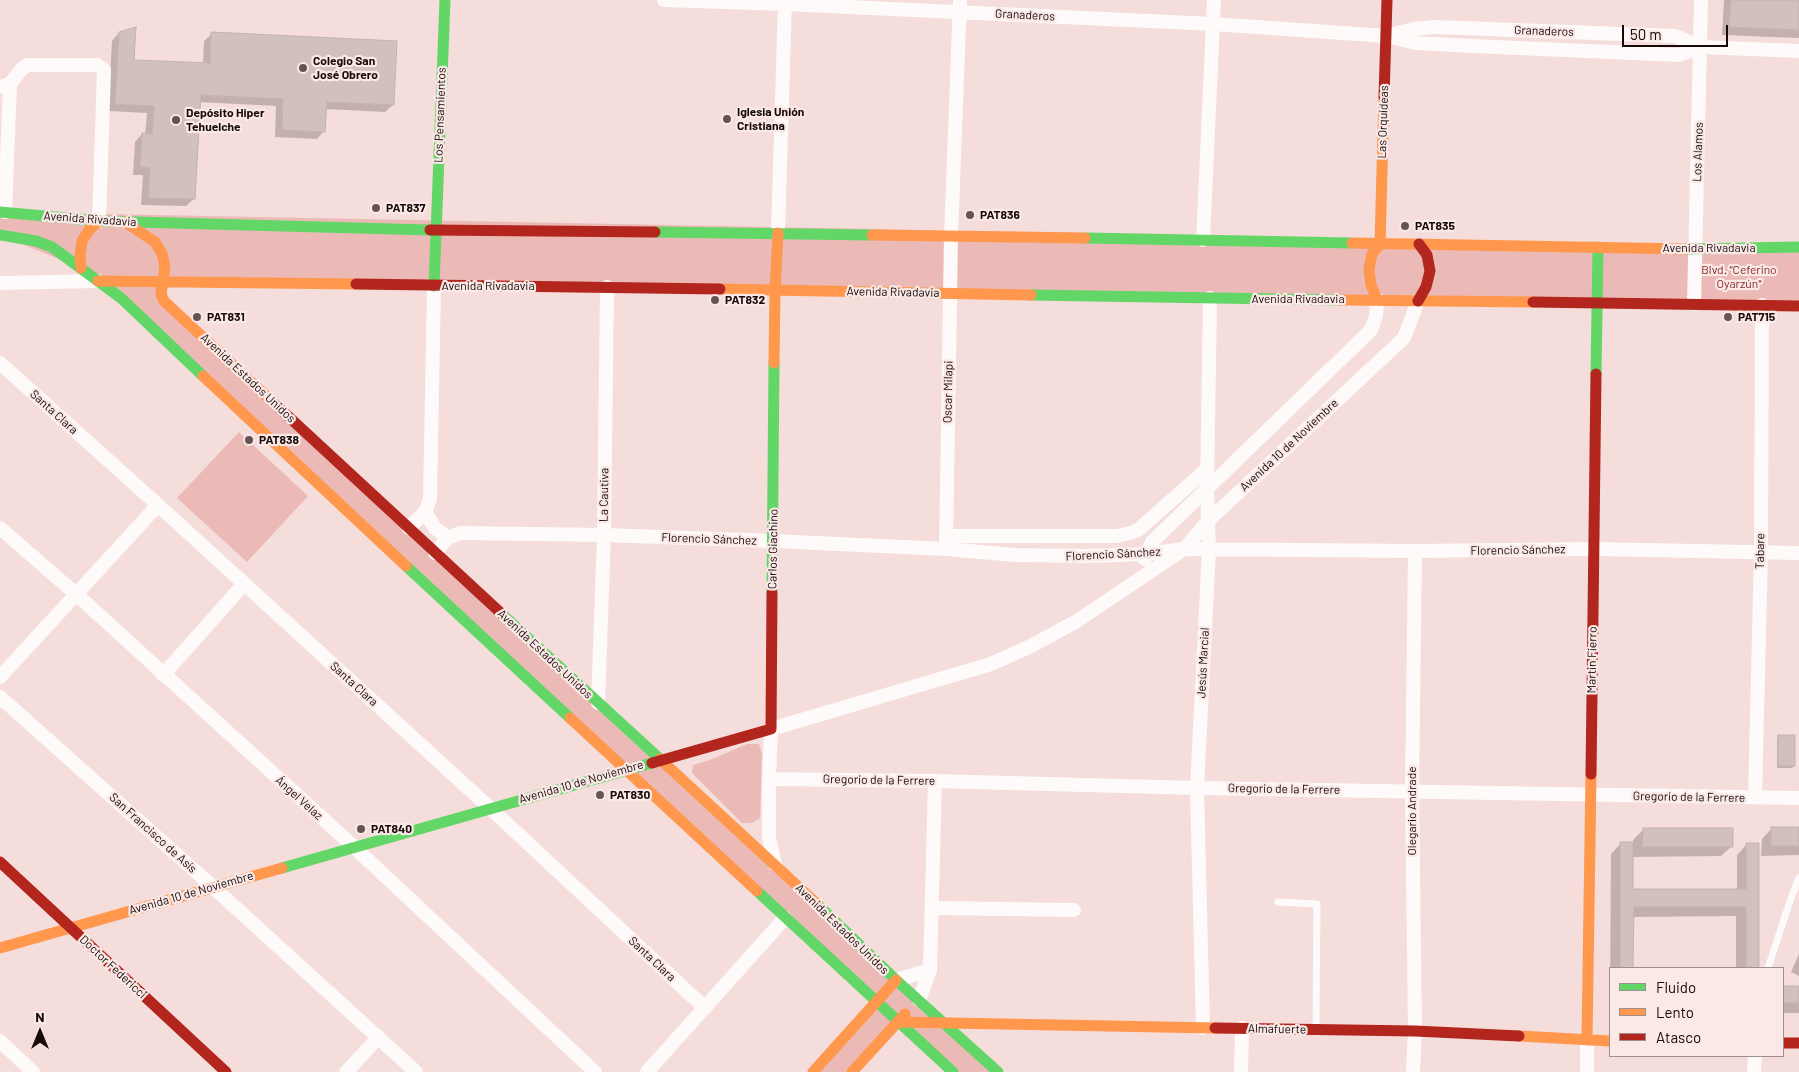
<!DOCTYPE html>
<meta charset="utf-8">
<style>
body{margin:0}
#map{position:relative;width:1799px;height:1072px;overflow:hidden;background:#f4ddda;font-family:Barlow,sans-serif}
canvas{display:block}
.legend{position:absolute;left:1609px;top:967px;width:175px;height:90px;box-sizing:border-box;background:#fae9e7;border:1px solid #9f8f8e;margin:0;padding:6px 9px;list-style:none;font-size:15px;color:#160908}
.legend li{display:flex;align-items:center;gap:10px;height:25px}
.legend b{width:25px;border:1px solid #9f8f8e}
.north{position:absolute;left:15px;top:1007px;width:50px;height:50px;-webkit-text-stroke:4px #fae9e7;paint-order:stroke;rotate:0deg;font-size:14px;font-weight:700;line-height:20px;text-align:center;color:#160908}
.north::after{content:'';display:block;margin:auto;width:18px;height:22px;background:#160908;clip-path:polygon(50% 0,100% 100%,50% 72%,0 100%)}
.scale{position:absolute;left:1622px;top:25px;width:106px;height:22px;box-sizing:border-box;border:2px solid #160908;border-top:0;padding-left:6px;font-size:15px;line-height:18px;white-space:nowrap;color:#160908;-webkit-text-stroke:4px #fae9e7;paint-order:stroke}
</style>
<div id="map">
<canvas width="1799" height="1072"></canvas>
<ul class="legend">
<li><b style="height:6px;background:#63d668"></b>Fluido</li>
<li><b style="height:6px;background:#ff974d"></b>Lento</li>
<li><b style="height:6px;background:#b3261e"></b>Atasco</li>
</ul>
<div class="north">N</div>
<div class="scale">50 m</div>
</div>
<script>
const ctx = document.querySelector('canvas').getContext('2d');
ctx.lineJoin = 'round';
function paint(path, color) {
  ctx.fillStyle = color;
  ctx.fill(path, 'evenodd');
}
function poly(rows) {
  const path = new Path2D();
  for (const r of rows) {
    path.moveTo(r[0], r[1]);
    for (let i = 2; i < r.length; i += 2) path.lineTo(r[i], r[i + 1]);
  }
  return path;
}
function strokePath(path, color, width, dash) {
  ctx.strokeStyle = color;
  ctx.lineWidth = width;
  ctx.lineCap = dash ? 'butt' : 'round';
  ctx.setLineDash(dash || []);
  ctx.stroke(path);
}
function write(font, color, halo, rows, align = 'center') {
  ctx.font = font + ' Barlow,sans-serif';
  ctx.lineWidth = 4.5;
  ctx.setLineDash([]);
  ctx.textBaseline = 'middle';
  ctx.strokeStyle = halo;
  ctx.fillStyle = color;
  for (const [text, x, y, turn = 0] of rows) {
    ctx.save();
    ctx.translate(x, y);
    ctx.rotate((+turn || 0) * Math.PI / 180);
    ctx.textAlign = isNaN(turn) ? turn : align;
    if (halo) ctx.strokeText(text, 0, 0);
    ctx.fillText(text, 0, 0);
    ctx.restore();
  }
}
const green = poly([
 [0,212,1799,247,1799,306,163,281,161,294,998,1072,953,1072,897,1022,852,1072,813,1072,875,1003,81,268,0,235],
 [239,432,308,496,247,562,177,498],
 [747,744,759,744,762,754,760,818,752,823,742,823,692,773,693,765,710,760]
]);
const shadow = poly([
 [1724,0,1799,0,1799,38,1722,35],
 [119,33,133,61,203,64,204,41,212,34,393,105,385,112,325,109,324,131,317,139,275,137,276,106,199,102,194,199,186,206,141,205,143,175,133,175,135,142,142,134,145,135,147,113,108,111,112,41],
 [1779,736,1794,766,1792,768,1777,768,1777,738],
 [1772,828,1799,828,1799,855,1761,856,1762,839],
 [1643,830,1732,846,1721,856,1632,857,1632,890,1737,890,1737,855,1747,844,1758,845,1758,968,1736,968,1736,916,1632,917,1632,968,1610,968,1610,994,1611,854,1621,843,1633,843,1633,840],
 [1799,954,1799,976,1791,972],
 [1783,987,1799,987,1799,1013,1783,1013]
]);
const building = poly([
 [1731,0,1799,0,1799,30,1729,27,1731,0],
 [136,27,134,60,210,63,211,32,397,41,394,105,327,102,325,132,282,130,283,99,201,95,195,199,148,198,150,168,140,167,142,133,152,134,154,106,115,104,119,32,136,27],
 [1778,735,1795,735,1795,766,1778,766,1778,735],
 [1771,827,1799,827,1799,846,1771,846,1771,827],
 [1643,828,1733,828,1733,847,1642,847,1643,828],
 [1620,842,1633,842,1633,889,1746,889,1746,843,1759,843,1759,968,1746,968,1746,907,1634,907,1633,968,1620,968,1620,842],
 [1783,986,1799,986,1799,1003,1783,1003,1783,986]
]);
const lane = poly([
 [1278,902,1317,904,1316,1029],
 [1768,968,1790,901,1799,878]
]);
const street = poly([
 [664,0,784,4,1213,24,1386,36,1416,43,1472,46,1679,55,1701,47],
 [1389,35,1414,29,1434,27,1675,36,1701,47,1799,51],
 [0,87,10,84,21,70,27,65,97,65,104,70,99,221],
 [5,212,10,84],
 [778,233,785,0],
 [1203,240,1214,0],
 [0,283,98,281],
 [1694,304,1701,0],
 [0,363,158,505,490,808,705,1008],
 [425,512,435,528,448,538],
 [0,528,76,594,354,847,595,1072],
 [409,528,425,512,430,499,434,286],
 [946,536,1117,536,1130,533,1138,530,1207,469],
 [946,549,951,236,960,0],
 [435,553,448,538,460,533,604,535,773,541,946,549,1015,555,1086,556,1146,554,1184,549,1415,551,1594,549,1799,553],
 [1145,559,1152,542,1371,330,1376,316,1377,299],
 [163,675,244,584],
 [0,677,158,505],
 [0,697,213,887,416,1072],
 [598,703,604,535,607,287],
 [769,779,935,781,1197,788,1799,798],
 [1755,797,1761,552,1762,305],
 [775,864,769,838,769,779,771,729,991,664,1031,646,1077,621,1184,549,1209,520,1404,338,1418,301],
 [932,908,1074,910],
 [896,980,930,970],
 [919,1000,930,970,935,781],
 [1203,1028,1197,788,1209,550,1207,489,1210,298],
 [0,1041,33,1072],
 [346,1072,379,1037],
 [647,1072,785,918],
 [1241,1072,1242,1028],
 [1413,1072,1415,1031,1412,790,1415,551],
 [1587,1072,1587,1040],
 [1754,1072,1755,1056]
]);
const fast = poly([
 [0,212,99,221,430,230],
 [655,232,872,235],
 [0,235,36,241,52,247,121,298,203,376],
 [1085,238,1352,243],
 [1686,249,1799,247],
 [434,286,445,0],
 [1031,295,1340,300],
 [1596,374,1598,247],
 [406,566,570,718],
 [772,593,774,363],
 [503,615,660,759],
 [282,868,652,763],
 [757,891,953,1072],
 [817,904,896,980,998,1072]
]);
const slow = poly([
 [125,222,155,242,162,254,165,266,161,294,164,301,277,406],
 [872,235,1085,238],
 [1352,243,1686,249],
 [81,268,80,255,82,241,89,230,99,221],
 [98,281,356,284],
 [720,289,1031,295],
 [1377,299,1371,285,1369,269,1372,254,1380,244,1384,97],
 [1340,300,1533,302],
 [774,363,775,291,778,233],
 [203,376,406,566],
 [570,718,757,891],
 [660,759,817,904],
 [0,948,282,868],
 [897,1022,1215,1028],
 [1519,1036,1610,1041],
 [1587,1040,1591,774],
 [813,1072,896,980],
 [852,1072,905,1014]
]);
const jam = poly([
 [1384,97,1387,0],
 [430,230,655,232],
 [356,284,720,289],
 [1418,301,1426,287,1430,271,1427,255,1419,244],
 [1533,302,1799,306],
 [277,406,503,615],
 [652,763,771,729,772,593],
 [1591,774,1596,374],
 [0,862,226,1072],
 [1215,1028,1415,1031,1519,1036],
 [1783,1043,1799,1043]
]);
const markers = [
 [303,68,5,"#645352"],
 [727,119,5,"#645352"],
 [176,120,5,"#645352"],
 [376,208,5,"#645352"],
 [970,215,5,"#645352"],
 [1405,226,5,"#645352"],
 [715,300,5,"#645352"],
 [197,317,5,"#645352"],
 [1728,317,5,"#645352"],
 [249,440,5,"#645352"],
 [600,795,5,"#645352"],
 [361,829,5,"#645352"]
];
const streetNames = [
 ["Granaderos",1025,15,3],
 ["Granaderos",1544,31,2],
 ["Los Pensamientos",440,115,-88],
 ["Las Orquídeas",1383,122,-88],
 ["Los Alamos",1698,152,-88],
 ["Avenida Rivadavia",90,219,4],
 ["Avenida Rivadavia",1709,248],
 ["Avenida Rivadavia",488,286],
 ["Avenida Rivadavia",893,292,1],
 ["Avenida Rivadavia",1298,299],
 ["Avenida Estados Unidos",248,378,43],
 ["Oscar Milapi",948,392,-89],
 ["Santa Clara",54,412,42],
 ["Avenida 10 de Noviembre",1289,445,-43],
 ["La Cautiva",604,495,-89],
 ["Florencio Sánchez",709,539,2],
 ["Carlos Giachino",773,549,-89],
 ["Florencio Sánchez",1518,550,-1],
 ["Tabare",1760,551,-89],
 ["Florencio Sánchez",1113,554,-3],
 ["Avenida Estados Unidos",545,654,43],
 ["Martin Fierro",1592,660,-89],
 ["Jesús Marcial",1203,663,-87],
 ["Santa Clara",354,684,42],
 ["Gregorio de la Ferrere",879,780,1],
 ["Avenida 10 de Noviembre",581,782,-16],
 ["Gregorio de la Ferrere",1284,789,1],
 ["Gregorio de la Ferrere",1689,797,1],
 ["Ángel Velaz",299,798,42],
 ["Olegario Andrade",1412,811,-90],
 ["San Francisco de Asís",153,833,42],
 ["Avenida 10 de Noviembre",191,893,-16],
 ["Avenida Estados Unidos",842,929,44],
 ["Santa Clara",652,959,43],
 ["Doctor Federicci",113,967,43],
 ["Almafuerte",1277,1029,1]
];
const poiNames = [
 ["Colegio San",313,61],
 ["José Obrero",313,75],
 ["Iglesia Unión",737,112],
 ["Cristiana",737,126],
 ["Depósito Hiper",186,113],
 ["Tehuelche",186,127],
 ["PAT837",386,208],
 ["PAT836",980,215],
 ["PAT835",1415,226],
 ["PAT832",725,300],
 ["PAT831",207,317],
 ["PAT715",1738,317],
 ["PAT838",259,440],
 ["PAT830",610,795],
 ["PAT840",371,829]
];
const parkNames = [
 ["Blvd. “Ceferino",1739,270],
 ["Oyarzún“",1739,284]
];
paint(green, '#ebbab6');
paint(shadow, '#0003');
paint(building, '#d2c0bd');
strokePath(building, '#c4b2b0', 1);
strokePath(lane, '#fdfaf9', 7);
strokePath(street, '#fdfaf9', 14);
strokePath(fast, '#63d668', 11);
strokePath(slow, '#ff974d', 11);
strokePath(jam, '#b3261e', 11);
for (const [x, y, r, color] of markers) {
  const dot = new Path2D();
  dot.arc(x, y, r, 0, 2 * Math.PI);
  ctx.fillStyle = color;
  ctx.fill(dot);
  strokePath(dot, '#fae9e7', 2);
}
write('12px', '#160908', '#fae9e7', streetNames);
write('bold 12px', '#160908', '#fae9e7', poiNames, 'left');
write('12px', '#892727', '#fae9e7', parkNames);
</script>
